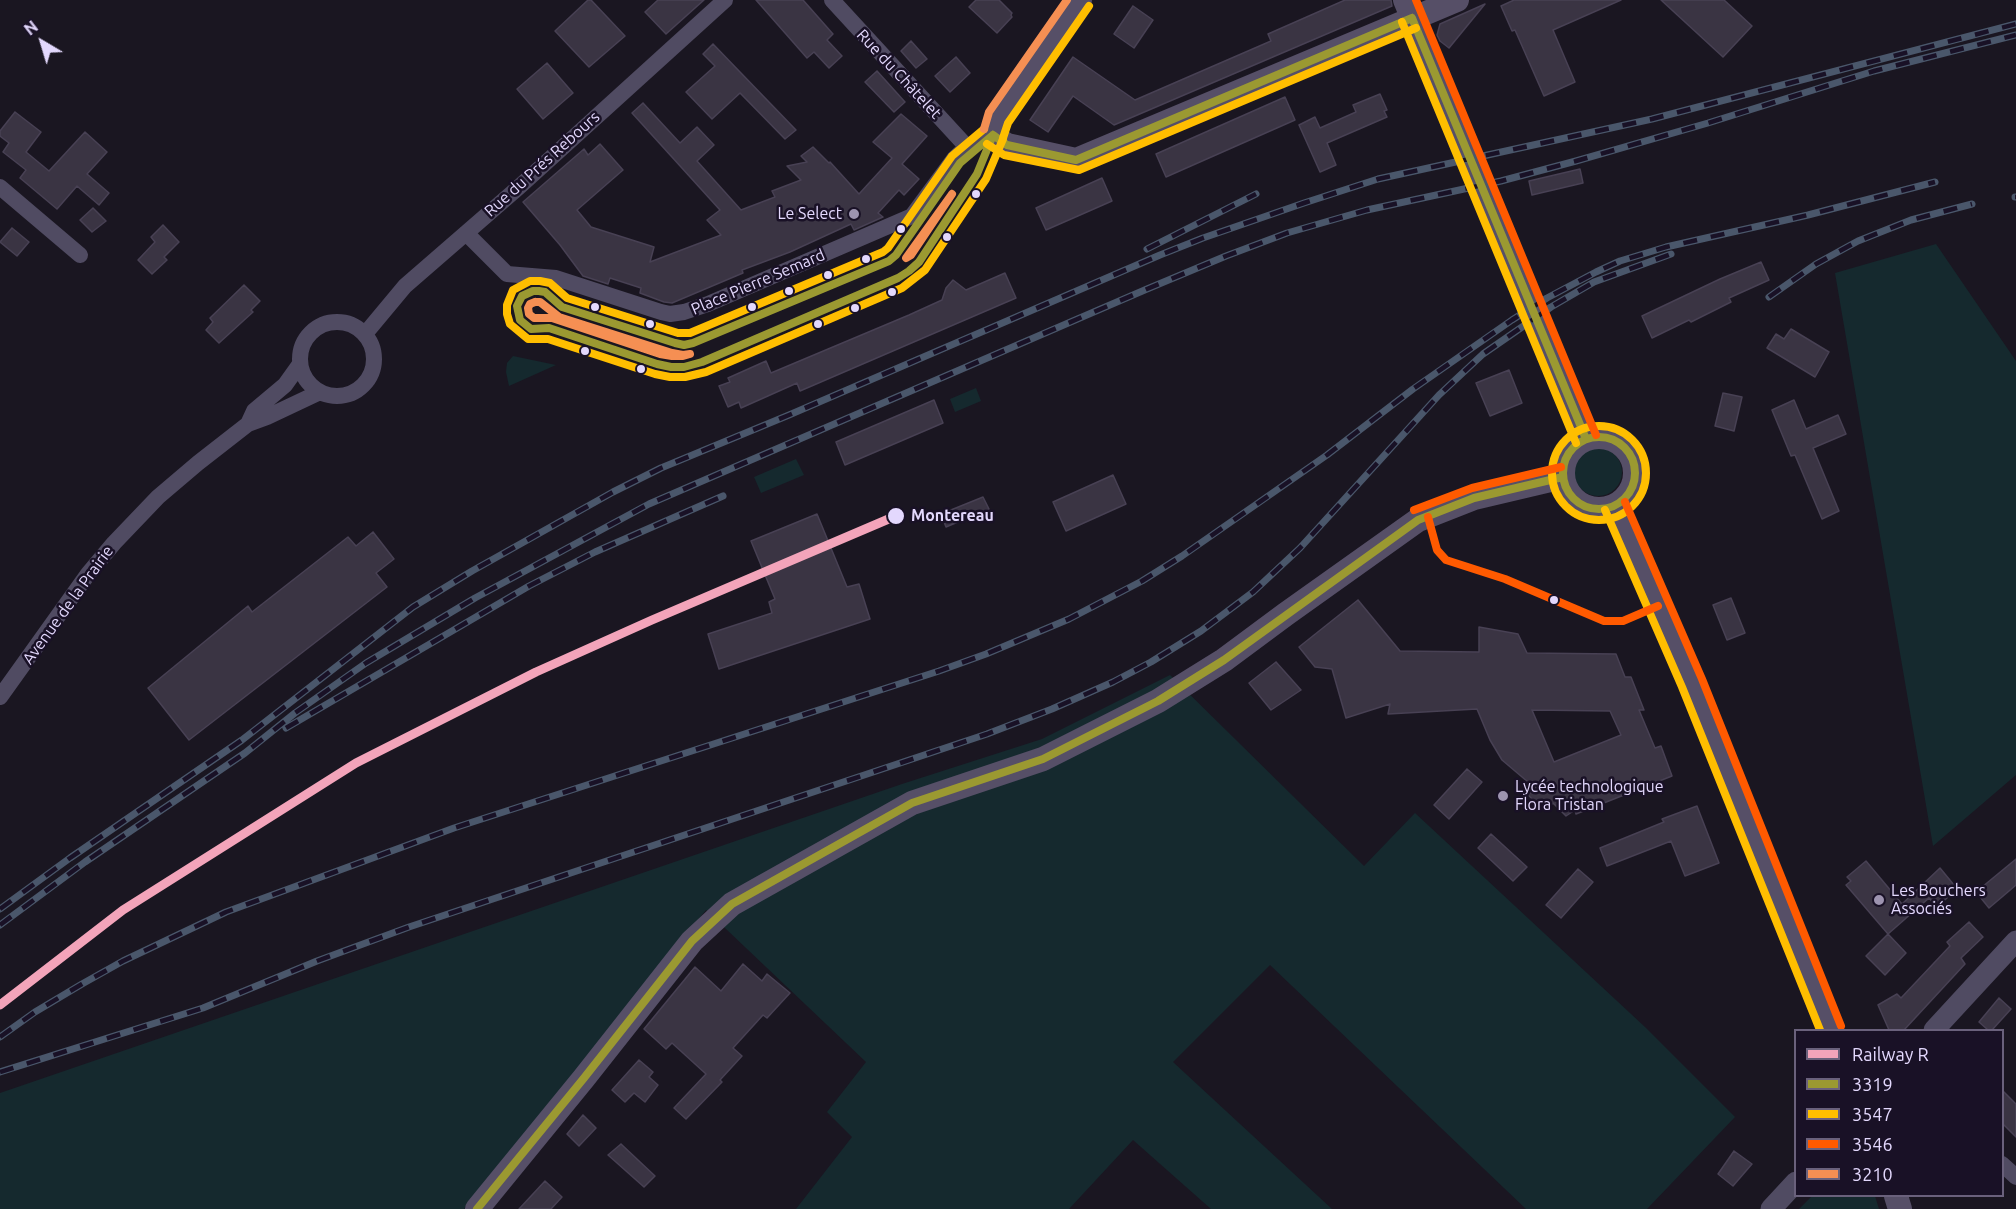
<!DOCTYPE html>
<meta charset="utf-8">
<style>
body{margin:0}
#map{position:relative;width:2016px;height:1209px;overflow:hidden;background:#1a1621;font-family:Ubuntu,sans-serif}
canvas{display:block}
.legend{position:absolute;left:1794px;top:1029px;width:210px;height:168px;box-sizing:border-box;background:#191126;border:2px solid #6a617c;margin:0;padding:8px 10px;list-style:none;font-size:18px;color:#e3d8fd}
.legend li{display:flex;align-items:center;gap:12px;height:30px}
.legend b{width:30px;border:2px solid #6a617c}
.north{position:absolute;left:12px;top:12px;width:60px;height:60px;-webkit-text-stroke:4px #191126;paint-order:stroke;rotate:322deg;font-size:16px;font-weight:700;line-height:24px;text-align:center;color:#e3d8fd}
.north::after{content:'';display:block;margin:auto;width:21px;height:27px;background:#e3d8fd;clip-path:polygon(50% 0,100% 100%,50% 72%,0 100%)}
</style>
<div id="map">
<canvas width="2016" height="1209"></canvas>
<ul class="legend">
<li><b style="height:8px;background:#f3a4ba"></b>Railway R</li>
<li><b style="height:8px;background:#9b9931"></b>3319</li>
<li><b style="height:8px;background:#ffbe00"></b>3547</li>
<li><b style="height:8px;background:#ff5a00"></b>3546</li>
<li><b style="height:8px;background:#f58f53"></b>3210</li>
</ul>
<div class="north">N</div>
</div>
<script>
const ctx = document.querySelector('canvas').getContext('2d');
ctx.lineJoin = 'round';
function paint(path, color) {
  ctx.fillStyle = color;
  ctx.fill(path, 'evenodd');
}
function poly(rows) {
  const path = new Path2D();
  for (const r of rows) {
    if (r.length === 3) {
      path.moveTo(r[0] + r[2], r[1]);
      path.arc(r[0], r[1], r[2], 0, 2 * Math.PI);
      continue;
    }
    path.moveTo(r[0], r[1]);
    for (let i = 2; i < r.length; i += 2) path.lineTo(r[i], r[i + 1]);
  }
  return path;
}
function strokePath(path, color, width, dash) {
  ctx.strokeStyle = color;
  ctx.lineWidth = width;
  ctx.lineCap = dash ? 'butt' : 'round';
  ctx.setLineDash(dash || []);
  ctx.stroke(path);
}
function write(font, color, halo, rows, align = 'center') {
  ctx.font = font + ' Ubuntu,sans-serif';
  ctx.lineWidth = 5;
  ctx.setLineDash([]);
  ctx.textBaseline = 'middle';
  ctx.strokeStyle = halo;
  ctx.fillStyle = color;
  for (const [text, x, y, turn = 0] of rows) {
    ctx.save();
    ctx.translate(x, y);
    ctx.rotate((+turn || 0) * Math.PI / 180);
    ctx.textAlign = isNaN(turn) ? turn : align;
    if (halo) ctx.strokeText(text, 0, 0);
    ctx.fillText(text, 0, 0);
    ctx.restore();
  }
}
const green = poly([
 [1936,244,2016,361,2016,775,1933,846,1835,273],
 [513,356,556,365,509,386,506,372,507,363],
 [976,388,981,401,955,412,950,399],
 [1598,472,24],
 [796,459,804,475,761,493,754,477],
 [1170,675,1364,866,1415,813,1645,1027,1735,1117,1647,1209,1526,1209,1270,965,1173,1062,1332,1209,1211,1209,1133,1140,1069,1209,796,1209,852,1137,827,1112,866,1062,706,910,464,1209,0,1209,0,1093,902,784,1042,739],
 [1812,1196,1875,1196,1879,1209,1799,1209]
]);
const building = poly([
 [588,0,591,0,625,36,589,67,555,31,588,0],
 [658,0,704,0,666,34,645,12,658,0],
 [756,0,803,0,833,34,827,40,842,56,829,68,814,52,807,58,756,0],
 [976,0,999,0,1012,13,1011,15,1012,17,997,33,969,7,976,0],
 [1345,0,1391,0,1392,6,1114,125,1073,96,1048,132,1030,120,1073,57,1135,100,1271,41,1268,34,1345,0],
 [1514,0,1621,0,1553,30,1575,82,1544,96,1515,30,1512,31,1501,6,1514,0],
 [1661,0,1724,0,1752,26,1723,57,1661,0],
 [1485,4,1449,48,1440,41,1437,35,1440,24,1485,4],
 [1133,6,1153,20,1134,48,1114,34,1133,6],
 [911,41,927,59,916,68,901,51,911,41],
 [713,44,796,130,785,139,740,93,712,119,686,92,715,66,703,54,713,44],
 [956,57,970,73,950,92,935,76,956,57],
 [547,63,573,93,543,119,517,89,547,63],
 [877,71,905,102,894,112,865,82,877,71],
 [1380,94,1387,110,1384,111,1387,117,1327,143,1336,165,1320,172,1299,125,1315,117,1320,128,1356,112,1353,105,1380,94],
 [1285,97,1295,120,1166,177,1156,154,1285,97],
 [643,103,680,143,697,127,714,145,697,161,741,210,775,197,772,191,801,180,787,166,807,162,801,156,813,147,829,163,830,162,859,194,892,158,873,142,901,114,927,136,902,164,919,179,904,195,899,190,878,213,883,217,854,230,851,224,790,252,742,270,743,273,672,303,664,302,640,293,641,288,610,278,608,284,583,276,560,245,523,202,584,149,588,155,600,144,623,170,577,210,591,227,654,247,650,262,721,235,707,220,720,210,632,113,643,103],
 [15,112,41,132,26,152,49,171,85,132,107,152,87,174,109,193,99,205,77,186,57,209,20,178,26,170,3,152,9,143,0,136,0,131,15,112],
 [1580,169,1583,183,1532,195,1529,181,1580,169],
 [1102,178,1112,201,1046,230,1036,208,1102,178],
 [93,208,106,221,92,232,80,220,93,208],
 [163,225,179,242,164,257,167,260,152,274,138,260,155,242,151,237,163,225],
 [12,228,29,242,17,256,0,242,12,228],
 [1761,262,1769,280,1729,298,1731,302,1691,322,1689,320,1652,338,1642,316,1720,279,1761,262],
 [1005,273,1016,298,800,391,797,383,741,408,739,402,728,407,719,386,730,382,728,378,766,361,771,373,909,315,942,300,946,288,953,280,966,290,1005,273],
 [244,285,260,301,251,310,253,312,219,343,206,330,213,322,210,318,244,285],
 [1791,329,1829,352,1815,377,1767,348,1776,334,1784,339,1791,329],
 [1509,370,1522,403,1490,416,1476,383,1509,370],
 [1723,393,1742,397,1734,431,1715,426,1723,393],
 [934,400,943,423,845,465,836,442,934,400],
 [1794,400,1806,429,1838,415,1846,434,1813,448,1839,511,1822,519,1795,455,1791,456,1772,410,1794,400],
 [1113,475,1126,504,1066,531,1053,502,1113,475],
 [983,497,989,509,946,527,941,514,983,497],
 [817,514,847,587,859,584,870,619,719,669,708,634,772,613,769,602,775,599,751,541,817,514],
 [373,532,394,559,376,573,387,587,189,740,148,688,248,606,252,612,348,537,356,546,373,532],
 [1731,598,1745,633,1727,640,1713,605,1731,598],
 [1358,600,1400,651,1479,652,1479,627,1518,634,1527,653,1616,654,1625,677,1631,677,1644,710,1639,710,1655,748,1661,746,1672,776,1576,814,1575,810,1566,816,1553,803,1545,811,1528,795,1535,788,1502,760,1490,740,1477,709,1388,714,1390,704,1346,718,1332,669,1315,667,1299,647,1358,600],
 [1532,710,1610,711,1621,735,1554,762,1532,710],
 [1276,662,1301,690,1271,710,1249,683,1276,662],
 [1467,769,1482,782,1449,819,1434,805,1467,769],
 [1697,806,1719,863,1685,876,1671,841,1607,866,1600,848,1664,822,1662,819,1697,806],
 [1491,834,1527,867,1513,881,1478,848,1491,834],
 [2016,859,2016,885,1989,908,1976,892,2016,859],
 [1866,861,1902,904,1940,868,1954,885,1943,894,1947,898,1937,907,1929,898,1888,934,1846,885,1851,881,1847,877,1866,861],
 [1578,869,1593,882,1561,918,1546,905,1578,869],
 [1969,922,1983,937,1961,958,1965,964,1904,1030,1889,1030,1878,1005,1897,994,1901,998,1950,946,1947,942,1969,922],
 [1888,934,1906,953,1885,975,1866,956,1888,934],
 [743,964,762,981,767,974,790,993,767,1018,763,1015,733,1048,742,1056,720,1080,722,1082,686,1119,674,1108,706,1074,672,1043,666,1049,644,1029,695,967,721,991,743,964],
 [1999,998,2011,1009,1992,1030,1988,1030,1979,1022,1999,998],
 [639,1060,653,1072,649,1077,658,1085,645,1102,634,1093,625,1102,612,1090,639,1060],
 [2002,1090,2016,1104,2016,1137,2002,1123,2002,1090],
 [583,1115,596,1128,579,1146,567,1134,583,1115],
 [621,1144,655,1176,644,1187,608,1155,621,1144],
 [1734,1151,1752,1164,1733,1186,1718,1174,1734,1151],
 [545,1181,562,1197,551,1209,519,1209,545,1181]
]);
const minor = poly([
 [832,0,967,147],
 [0,187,80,255],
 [466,233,507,274,556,278,661,312,670,314,684,312,708,304,912,216,954,159,967,147,993,135],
 [337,359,37],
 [365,334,405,286,519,187,725,0],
 [248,424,254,411,285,385,300,364],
 [0,697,88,574,114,543,158,497,198,463,248,424,267,417,320,392],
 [2002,1164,2016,1177]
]);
const tertiary = poly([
 [1934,1030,2016,941],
 [1771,1209,1796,1182]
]);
const secondary = poly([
 [1080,0,998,118,993,135,999,140,1007,145,1076,160,1457,0],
 [1405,0,1586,439],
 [1599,473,36],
 [1615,506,1692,683,1831,1030],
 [1896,1196,1900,1209],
 [477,1209,584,1078,692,941,732,904,912,803,1043,759,1158,701,1224,660,1286,614,1418,520,1474,498,1563,477]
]);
const rail = poly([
 [2015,197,2016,197],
 [1147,249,1256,194],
 [1769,297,1816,264,1858,241,1911,220,1972,204],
 [286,728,529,586,595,552,723,496],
 [0,909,70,858,242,740,413,607,472,571,613,492,661,468,789,415,1160,255,1203,238,1304,203,1378,179,1652,119,2016,24],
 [0,925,85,862,245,753,295,713,366,663,475,598,649,504,1147,289,1226,256,1287,233,1367,210,1501,181,1576,161,1708,123,1874,71,2016,35],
 [0,1037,35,1012,82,984,123,961,226,912,454,828,939,671,986,654,1069,619,1142,581,1182,556,1327,455,1413,389,1512,320,1547,298,1596,272,1620,261,1666,247,1808,215,1935,182],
 [0,1072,203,1008,317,961,409,927,987,734,1052,709,1113,682,1151,662,1201,631,1253,592,1300,548,1439,395,1483,354,1551,307,1594,282,1671,254]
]);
const bus1 = poly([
 [1412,18,1586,439],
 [993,135,977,174,919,262,909,271,898,278,702,362,684,367,671,367,657,364,549,328,531,329,520,320,517,306,522,296,533,291,539,291,545,292,562,307,675,343,684,345,693,343,889,261,896,255,960,163,993,135],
 [993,135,1007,145,1076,160,1412,18],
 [1599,473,36],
 [477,1209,584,1078,692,941,732,904,912,803,1043,759,1158,701,1224,660,1418,520,1474,498,1563,477]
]);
const bus2 = poly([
 [1402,22,1576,443],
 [984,129,952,156,888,248,883,252,690,333,678,333,567,298,550,283,540,281,530,281,513,290,507,305,507,314,510,324,528,339,548,339,655,374,670,377,685,377,706,372,902,288,925,270,986,179,1003,139],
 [1003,138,1008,123,1089,6],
 [987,144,1004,155,1079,170,1416,28],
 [1599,473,47],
 [1605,510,1682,687,1820,1030]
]);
const bus3 = poly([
 [1416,0,1596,435],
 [1625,502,1702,679,1841,1026],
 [1414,510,1472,488,1561,467],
 [1428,517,1437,550,1446,560,1505,579,1604,621,1623,621,1658,606]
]);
const bus4 = poly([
 [984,129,989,112,1067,0],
 [952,194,911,255,906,258,952,194],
 [535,302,540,302,559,317,672,353,683,355,690,354,683,356,672,356,660,354,552,318,534,318,529,314,528,308,530,304,535,302]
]);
const rail1 = poly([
 [0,1005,123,910,356,763,536,672,652,620,898,515]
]);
const markers = [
 [976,194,5,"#e3d8fd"],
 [854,214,6,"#9d94b0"],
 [901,229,5,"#e3d8fd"],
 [947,237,5,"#e3d8fd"],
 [866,259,5,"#e3d8fd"],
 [828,275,5,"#e3d8fd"],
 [789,291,5,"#e3d8fd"],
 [892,292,5,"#e3d8fd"],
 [595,307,5,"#e3d8fd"],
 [752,307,5,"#e3d8fd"],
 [855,308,5,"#e3d8fd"],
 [650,324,5,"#e3d8fd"],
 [818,324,5,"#e3d8fd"],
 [585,351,5,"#e3d8fd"],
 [641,369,5,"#e3d8fd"],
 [896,516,9,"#e3d8fd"],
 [1554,600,5,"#e3d8fd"],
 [1503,796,6,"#9d94b0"],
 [1879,900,6,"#9d94b0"]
];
const streetNames = [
 ["Rue du Châtelet",899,74,47],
 ["Rue du Prés Rebours",542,164,-42],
 ["Place Pierre Semard",758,282,-23],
 ["Avenue de la Prairie",68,605,-54]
];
const poiNames = [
 ["Le Select",842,214,"right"],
 ["Lycée technologique",1515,787],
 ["Flora Tristan",1515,805],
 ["Les Bouchers",1891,891],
 ["Associés",1891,909]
];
const stopNames = [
 ["Montereau",911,516]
];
paint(green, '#15292e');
paint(building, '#3a3443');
strokePath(building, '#484154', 1.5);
strokePath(minor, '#504b62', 16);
strokePath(tertiary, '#504b62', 21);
strokePath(secondary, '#564f67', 24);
strokePath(rail, '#4a576b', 7);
strokePath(rail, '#191126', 4.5, [14]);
strokePath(bus1, '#9b9931', 8);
strokePath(bus2, '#ffbe00', 8);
strokePath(bus3, '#ff5a00', 8);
strokePath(bus4, '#f58f53', 8);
strokePath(rail1, '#f3a4ba', 9);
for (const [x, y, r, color] of markers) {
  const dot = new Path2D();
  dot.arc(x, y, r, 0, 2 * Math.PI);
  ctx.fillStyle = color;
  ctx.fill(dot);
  strokePath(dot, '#191126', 2);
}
write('16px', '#e3d8fd', '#191126', streetNames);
write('16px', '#e3d8fd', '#191126', poiNames, 'left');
write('bold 16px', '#e3d8fd', '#191126', stopNames, 'left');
</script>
